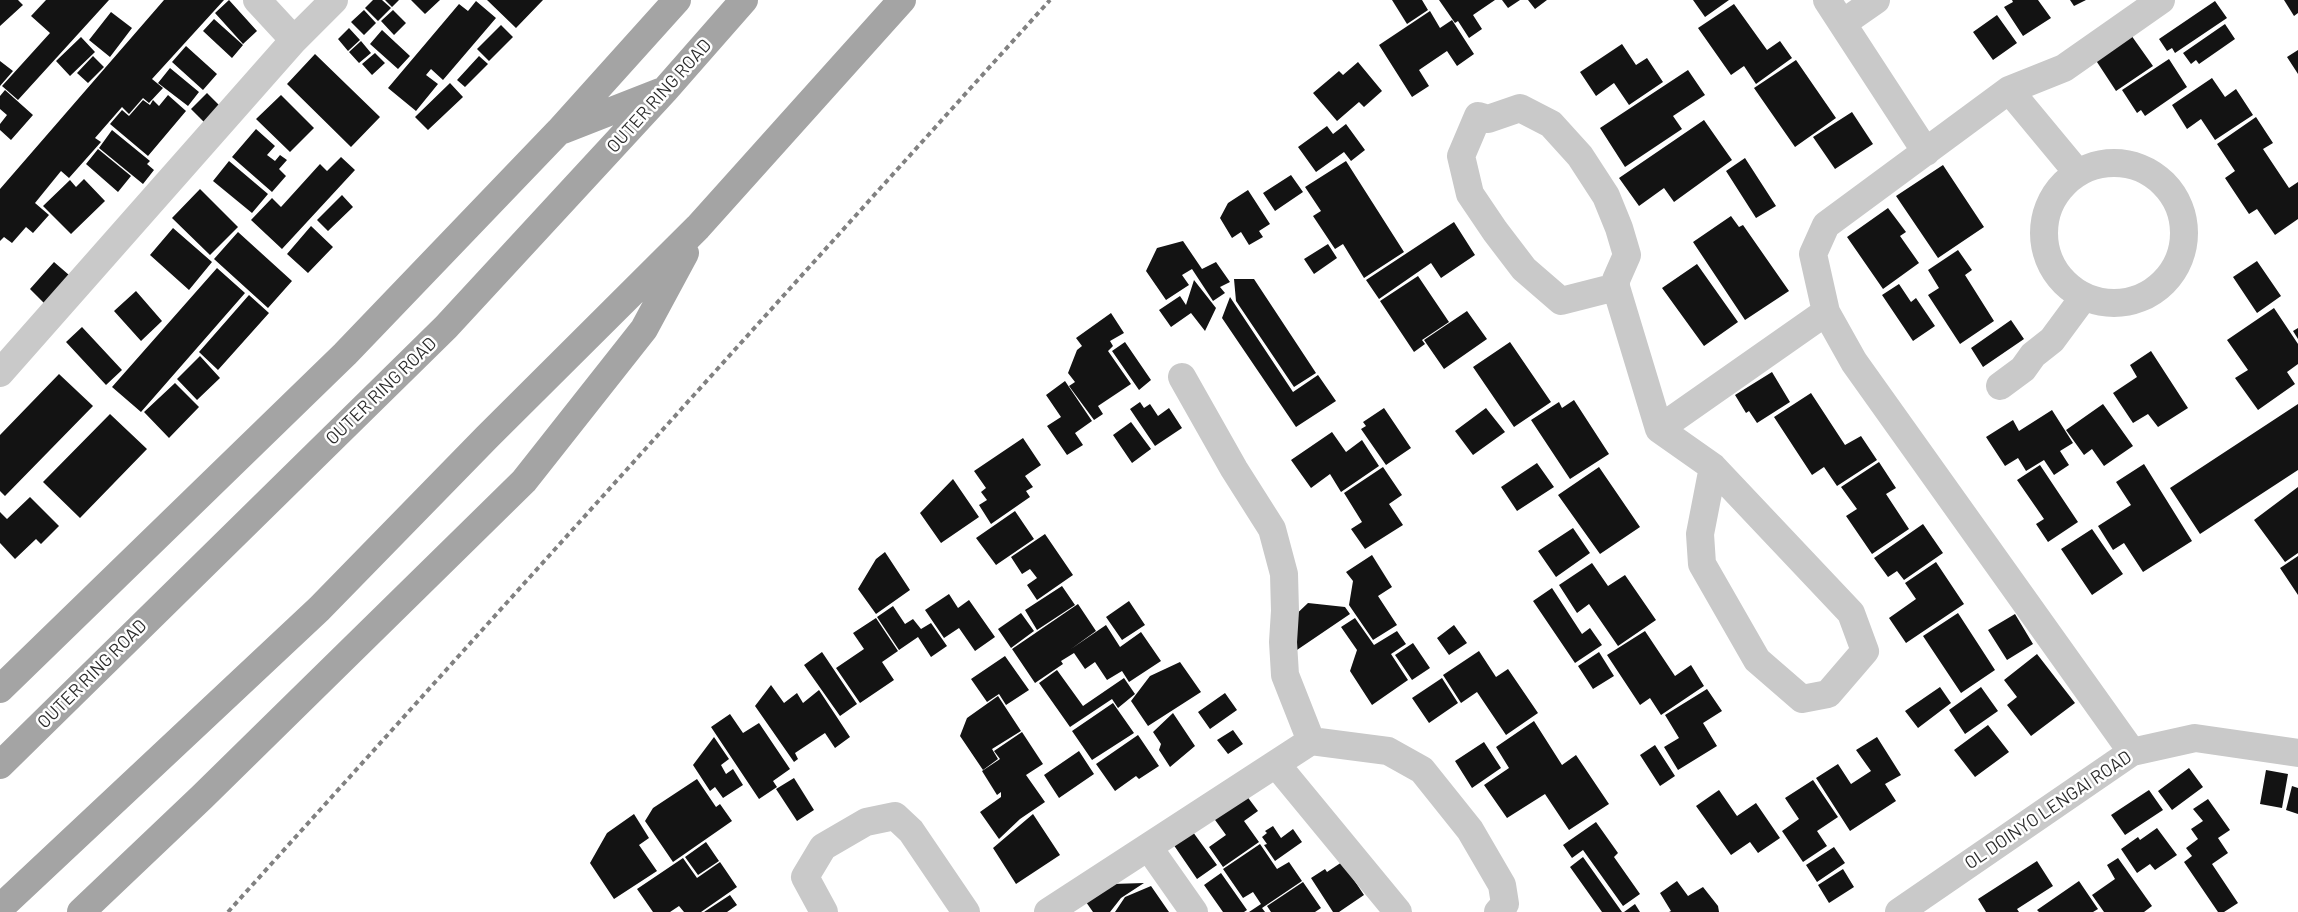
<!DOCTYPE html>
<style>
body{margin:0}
canvas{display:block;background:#fff}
</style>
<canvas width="2298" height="912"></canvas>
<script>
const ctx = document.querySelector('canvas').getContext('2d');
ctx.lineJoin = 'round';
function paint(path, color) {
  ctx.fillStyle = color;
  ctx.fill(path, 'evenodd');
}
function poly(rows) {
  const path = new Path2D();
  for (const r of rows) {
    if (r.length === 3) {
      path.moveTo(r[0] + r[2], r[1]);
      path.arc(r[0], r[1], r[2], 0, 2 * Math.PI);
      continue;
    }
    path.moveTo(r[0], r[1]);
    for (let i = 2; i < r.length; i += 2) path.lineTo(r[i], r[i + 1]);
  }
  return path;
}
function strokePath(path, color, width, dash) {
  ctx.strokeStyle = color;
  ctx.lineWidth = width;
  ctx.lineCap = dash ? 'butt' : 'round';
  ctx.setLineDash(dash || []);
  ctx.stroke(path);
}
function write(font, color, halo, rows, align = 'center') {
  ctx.font = font + ' Barlow,sans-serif';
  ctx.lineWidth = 5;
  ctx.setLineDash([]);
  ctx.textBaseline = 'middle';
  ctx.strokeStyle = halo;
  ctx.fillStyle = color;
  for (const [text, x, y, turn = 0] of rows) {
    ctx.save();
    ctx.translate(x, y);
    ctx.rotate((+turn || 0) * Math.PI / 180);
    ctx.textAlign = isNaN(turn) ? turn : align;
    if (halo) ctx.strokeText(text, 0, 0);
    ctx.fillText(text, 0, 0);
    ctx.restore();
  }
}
const building = poly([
 [0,0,18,0,23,5,0,26],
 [46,0,109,0,18,100,2,86,50,33,31,16],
 [164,0,224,0,152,79,163,88,149,103,143,98,129,114,122,107,95,138,101,142,69,178,61,171,35,203,49,215,33,233,26,227,12,243,4,237,0,241,0,189],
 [229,0,257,31,243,44,215,13],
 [373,0,382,0,391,8,378,21,365,8],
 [385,0,399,0,392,7],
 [411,0,440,0,425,14],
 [487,0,543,0,516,28],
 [1392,0,1422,0,1428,10,1407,24],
 [1439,0,1495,0,1473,15,1482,29,1469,38,1458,21,1455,23],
 [1502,0,1520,0,1508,8],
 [1528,0,1547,0,1535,9],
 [1693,0,1729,0,1705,17],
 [2012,0,2038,0,2051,18,2023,36,2004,7,2013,2],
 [2070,0,2086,0,2074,6],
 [2284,0,2298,0,2298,13,2294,16],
 [476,1,496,18,443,80,431,69,426,75,438,84,416,111,388,88,459,4,468,11],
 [2215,1,2227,18,2175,53,2172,48,2167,51,2159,39],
 [1734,4,1767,50,1780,41,1792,58,1756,84,1744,66,1731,75,1698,28],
 [364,10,376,23,364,35,351,22],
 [393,10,406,23,394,35,381,21],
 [1430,11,1440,28,1452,20,1474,54,1457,66,1447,51,1419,70,1429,86,1412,97,1379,45],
 [111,12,132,28,110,57,89,40],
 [1997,15,2017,43,1993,60,1973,32],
 [214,19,243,45,232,58,203,31],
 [2225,24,2235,39,2199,64,2196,60,2191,64,2183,53],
 [501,25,513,37,489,61,477,49],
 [349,28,360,40,348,51,338,39],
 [382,30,410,56,398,69,370,44],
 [2131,35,2153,66,2116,91,2095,59],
 [81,37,95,52,70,76,56,61],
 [361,41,371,53,359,63,349,52],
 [1622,44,1636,65,1647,58,1663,82,1629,105,1614,83,1596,96,1580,72],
 [186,46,217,74,203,90,172,62],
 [2298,50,2298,74,2287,57],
 [375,53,385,63,372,75,362,64],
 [315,54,380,117,351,147,287,84],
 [93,56,104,67,88,83,77,73],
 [479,56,488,64,465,87,457,80],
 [2169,59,2187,87,2145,116,2141,110,2137,113,2122,90],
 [1796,60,1836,118,1795,147,1754,88],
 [0,61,13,71,0,86],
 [1358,62,1382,91,1364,107,1359,102,1337,121,1313,93,1339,71,1343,75],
 [170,68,199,92,188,106,158,83],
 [1688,70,1705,95,1673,116,1682,129,1625,167,1600,128],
 [2212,78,2225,97,2236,89,2253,115,2215,140,2201,119,2187,129,2172,105],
 [450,83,463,97,428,130,415,117],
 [5,90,33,115,11,140,0,130,0,124,7,115,0,109,0,96],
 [207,93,222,108,206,124,191,109],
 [168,95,186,111,148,156,110,124,122,110,129,116,143,100,150,105,153,100,159,106],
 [281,95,314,128,290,152,256,119],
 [1852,112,1873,144,1835,169,1813,137],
 [2256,117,2273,143,2263,149,2289,188,2298,182,2298,219,2275,235,2257,209,2249,214,2225,178,2235,171,2217,144],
 [1704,120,1732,160,1674,202,1664,188,1639,206,1619,178],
 [1346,124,1365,150,1351,161,1344,152,1316,172,1298,147,1327,126,1333,134],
 [256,129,275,146,267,155,275,161,280,155,287,160,279,169,286,176,272,192,232,157],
 [112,130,150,161,147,164,154,170,143,184,99,148],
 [98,149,131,176,118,192,86,164],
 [341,157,355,170,282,249,251,220,272,198,281,207,320,164,327,171],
 [1745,158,1776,206,1756,218,1726,171],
 [229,161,268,194,252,213,213,181],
 [1346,161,1404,252,1364,278,1343,244,1335,249,1313,216,1321,211,1305,187],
 [1943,165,1984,227,1938,258,1896,196],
 [1291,175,1303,192,1275,211,1263,193],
 [84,179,105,201,71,234,43,206,70,180,76,187],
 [200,189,238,227,210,255,172,218],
 [1248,190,1270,224,1259,231,1263,237,1249,245,1241,232,1232,238,1220,218,1228,203],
 [342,195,353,207,328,231,317,220],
 [1888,208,1906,232,1900,236,1919,263,1883,289,1847,237],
 [1731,216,1739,227,1743,225,1789,291,1745,320,1693,242],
 [1454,222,1475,255,1441,278,1431,263,1379,299,1366,280],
 [311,226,333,247,308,273,287,254],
 [173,228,212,262,189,290,150,255],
 [238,232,292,281,268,308,214,259],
 [1183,241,1202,269,1216,262,1230,282,1220,287,1225,293,1213,301,1192,269,1182,275,1189,285,1166,300,1146,271,1157,248],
 [1328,244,1337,258,1314,274,1304,259],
 [1958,250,1972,270,1965,275,1994,321,1960,344,1928,295,1939,288,1928,270],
 [2257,261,2281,296,2257,313,2233,277],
 [54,262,69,275,44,303,30,289],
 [1697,264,1738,322,1704,346,1662,288],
 [217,268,245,293,141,412,112,387],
 [1418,276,1449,322,1422,340,1425,344,1414,352,1380,301],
 [1234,279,1254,279,1316,373,1294,387,1236,301],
 [1194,280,1216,308,1205,331,1191,313,1171,327,1159,310,1180,296,1186,305],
 [1899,284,1911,302,1916,298,1935,326,1913,341,1882,295],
 [136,291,162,321,141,341,114,311],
 [249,295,269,313,218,370,199,352],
 [1230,297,1293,392,1318,375,1336,401,1296,427,1222,318],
 [2274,308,2298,344,2298,364,2287,372,2295,384,2258,410,2235,378,2248,370,2227,340],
 [1467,311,1487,339,1444,369,1424,340],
 [1111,313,1124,333,1110,341,1113,346,1108,351,1131,384,1098,406,1103,414,1094,420,1069,386,1075,382,1068,373,1077,350,1082,346,1076,338],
 [2011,320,2024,339,1983,367,1971,348],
 [82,327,122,370,106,385,66,342],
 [2298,328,2298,339,2293,331],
 [1125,342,1151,380,1139,390,1112,351],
 [1510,342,1551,402,1514,427,1473,367],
 [2151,351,2188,408,2158,427,2148,414,2133,423,2113,393,2137,377,2130,365],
 [200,356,220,378,197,400,177,379],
 [1772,372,1790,402,1757,423,1749,411,1746,413,1735,395],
 [59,374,93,406,5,496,0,491,0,435],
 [1065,381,1092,421,1075,433,1083,445,1067,455,1047,426,1061,417,1046,395],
 [175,383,199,407,169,438,144,412],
 [1811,393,1845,445,1861,436,1877,460,1837,486,1824,467,1812,475,1774,417],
 [1574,400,1609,454,1570,479,1531,420,1559,402,1562,408],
 [1140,402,1144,408,1150,404,1158,416,1169,408,1182,428,1155,446,1130,409],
 [2103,404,2133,446,2104,466,2092,449,2084,455,2066,430],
 [2298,404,2298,470,2200,534,2170,488],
 [1384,408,1411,448,1386,465,1361,429,1366,426,1363,422],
 [1486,408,1505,432,1473,455,1455,431],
 [2052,410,2073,443,2060,451,2069,465,2054,475,2044,460,2026,471,2018,458,2005,466,1986,437,2013,420,2019,431],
 [110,414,147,449,80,518,43,482],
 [1131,422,1151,449,1132,463,1113,435],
 [1332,432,1346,452,1362,440,1379,466,1341,492,1330,474,1311,488,1291,460],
 [1023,438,1041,465,1025,476,1033,487,1026,491,1030,497,991,524,979,505,987,500,981,492,986,488,974,471],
 [1879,462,1896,488,1886,494,1909,529,1872,554,1846,516,1857,509,1841,487],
 [1537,463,1554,487,1517,511,1501,487],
 [2144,464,2192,541,2143,572,2124,543,2113,550,2098,526,2131,505,2116,482],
 [2040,465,2078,522,2048,542,2036,524,2044,519,2017,480],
 [1383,467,1402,495,1389,504,1403,525,1365,549,1351,529,1362,522,1344,493],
 [1599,467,1640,527,1600,554,1558,495],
 [953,479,979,517,941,543,920,513],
 [2298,487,2298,553,2285,562,2254,520],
 [30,497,59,526,41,544,36,539,15,559,0,543,0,512,7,519],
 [1015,511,1034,539,996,565,976,538],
 [1923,524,1943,553,1904,580,1897,571,1888,577,1874,558],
 [1573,528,1590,553,1556,577,1538,551],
 [2092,529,2123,574,2092,595,2061,549],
 [1045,534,1073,575,1037,600,1027,585,1037,578,1030,569,1022,574,1011,557],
 [885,552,910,590,876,614,858,589,876,559],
 [1372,555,1392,587,1378,596,1397,625,1373,640,1349,605,1353,581,1346,572],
 [2298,556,2298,595,2280,568],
 [1936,562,1964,604,1906,643,1889,618,1916,599,1905,583],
 [1592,563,1608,586,1625,575,1656,620,1618,646,1589,604,1577,613,1559,585],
 [1062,586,1075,605,1037,630,1025,610],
 [1552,588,1582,634,1590,628,1602,645,1575,663,1533,601],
 [949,594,958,608,969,600,995,637,975,651,959,628,944,638,925,610],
 [1129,601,1145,625,1122,640,1106,617],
 [1308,603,1345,607,1350,614,1294,652,1288,622],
 [1078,604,1096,631,1071,649,1106,625,1120,647,1141,632,1161,661,1129,682,1122,671,1107,680,1095,662,1085,669,1074,653,1061,661,1063,664,1035,683,1012,649],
 [893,606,905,624,913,619,921,629,931,623,947,646,931,657,918,637,899,650,877,617],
 [1021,613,1034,631,1011,648,998,629],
 [1958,613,1995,670,1961,693,1923,636],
 [2015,614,2033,644,2007,660,1988,630],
 [876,618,898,651,882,662,894,680,860,703,836,668,864,649,853,633],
 [1355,618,1374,645,1397,631,1406,644,1391,654,1408,680,1372,705,1350,671,1357,650,1341,627],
 [1454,625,1467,643,1449,655,1437,638],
 [1645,631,1675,676,1691,665,1704,686,1661,715,1650,698,1640,705,1607,655],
 [1413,643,1430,668,1412,680,1395,655],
 [1479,651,1496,677,1508,669,1538,713,1506,735,1477,692,1461,703,1443,675],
 [822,652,857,704,840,716,804,665],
 [1599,652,1614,676,1593,689,1578,666],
 [2037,654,2075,703,2031,736,2007,705,2017,697,2004,680],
 [1005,656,1029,690,1006,705,999,694,987,702,971,679],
 [1180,662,1201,692,1148,726,1131,701,1150,676],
 [1057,670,1083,706,1124,678,1135,694,1118,708,1112,699,1070,727,1039,683],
 [1442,678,1458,703,1429,723,1412,698],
 [771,685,784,703,797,693,803,703,819,690,850,737,835,748,825,733,795,753,798,759,794,762,755,706],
 [1940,687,1951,703,1918,728,1905,711],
 [1981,687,1998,711,1965,734,1949,710],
 [1707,689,1722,711,1703,723,1717,746,1678,770,1664,747,1679,738,1665,715],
 [1225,693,1237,710,1210,729,1198,712],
 [998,696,1021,731,992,749,998,759,983,770,960,736,967,718],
 [1113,703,1134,733,1092,760,1072,731],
 [1173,713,1195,746,1170,767,1159,750,1161,744,1153,732],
 [730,714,743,733,759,723,790,769,773,781,777,787,759,799,711,727],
 [1534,721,1562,765,1576,755,1609,804,1569,830,1545,794,1507,818,1484,785,1509,768,1496,747],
 [1988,725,2009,752,1975,777,1954,750],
 [1233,730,1243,744,1228,754,1217,740],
 [1022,732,1043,764,1026,775,1045,802,1020,819,999,839,980,812,1001,797,1001,792,997,795,982,771,1000,759,994,751],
 [1138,735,1159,766,1139,779,1136,776,1115,791,1096,764],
 [714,737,729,759,721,765,726,774,733,769,743,785,723,798,715,787,710,791,693,765],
 [1877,737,1901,775,1885,784,1896,801,1850,831,1816,778,1838,764,1851,784,1871,771,1856,750],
 [1484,742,1501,768,1472,788,1455,761],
 [1655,745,1675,776,1660,786,1640,755],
 [1079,751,1094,774,1059,798,1044,775],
 [2189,768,2203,787,2172,810,2158,791],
 [2266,770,2288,774,2282,808,2260,804],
 [794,778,814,810,797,821,776,789],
 [697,779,716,807,720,804,732,821,673,862,645,821,653,808],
 [1813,780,1838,817,1817,831,1827,846,1803,862,1782,831,1799,819,1785,798],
 [2292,786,2298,788,2298,814,2286,810],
 [1719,790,1737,816,1756,803,1780,838,1758,853,1750,842,1731,855,1696,806],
 [2149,790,2163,810,2125,835,2111,815],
 [1243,791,1258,811,1244,821,1259,842,1223,867,1209,847,1226,835,1210,813],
 [2208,799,2230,830,2218,838,2228,853,2212,864,2238,903,2224,912,2218,912,2184,862,2192,856,2186,848,2198,839,2191,829,2203,821,2193,809],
 [634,814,649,838,639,845,657,871,614,899,590,863,607,833],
 [1033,814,1060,855,1016,884,993,848],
 [1596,822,1618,853,1614,857,1640,894,1623,906,1583,850,1572,858,1563,845],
 [1273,826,1281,838,1293,829,1302,842,1275,861,1264,845,1267,844,1262,837,1267,833,1265,831],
 [1190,828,1217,865,1197,879,1171,841],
 [2157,828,2177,855,2155,870,2150,864,2137,873,2121,849,2138,837,2140,840],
 [706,842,719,861,698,875,685,857],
 [1260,844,1277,869,1289,862,1302,881,1262,908,1265,912,1249,912,1261,904,1253,892,1243,898,1223,869],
 [1834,847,1845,863,1817,882,1806,865],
 [1583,857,1622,912,1602,912,1570,867],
 [683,858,697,878,720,862,737,887,701,912,684,912,679,906,670,912,653,912,637,889],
 [2118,858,2152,906,2144,912,2104,912,2092,895,2115,879,2107,865],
 [2037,861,2053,886,2017,909,2019,912,1986,912,1978,899],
 [1342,862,1364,895,1339,912,1333,912,1311,878,1325,869,1327,872],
 [1843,869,1854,887,1829,903,1818,885],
 [1221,873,1247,910,1244,912,1223,912,1204,885],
 [1677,881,1688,896,1703,887,1718,906,1719,912,1669,912,1671,911,1660,893],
 [2079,881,2098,909,2093,912,2039,912,2037,910],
 [1303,882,1321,908,1315,912,1271,912,1267,906],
 [1144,883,1121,898,1110,912,1093,912,1086,902,1112,884],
 [1151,886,1169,912,1115,912,1125,897],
 [730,895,737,905,727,912,704,912],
 [1635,904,1640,912,1624,912]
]);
const minor = poly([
 [257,0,294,40],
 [1827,0,1926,152],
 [1843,23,1876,0],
 [2009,90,2077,172],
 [2114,233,70],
 [1616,287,1616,280,1627,255,1619,228,1606,196,1580,156,1551,124,1520,108,1488,119,1478,116,1461,156,1470,194,1495,231,1524,269,1561,301,1616,287,1659,429,1713,467,1851,613,1865,651,1828,694,1802,699,1757,660,1702,564,1700,534,1713,467],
 [0,373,294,40,334,0],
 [2000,386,2023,369,2033,355,2052,340,2083,298],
 [1659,429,1826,312],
 [1311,741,1388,751,1422,770,1470,830,1502,885,1505,904,1498,912],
 [2132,752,1854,362,1826,312,1813,254,1826,225,2009,90,2064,68,2161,0],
 [1276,764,1398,912],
 [1149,848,1194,912],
 [824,912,805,877,823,847,866,822,895,816,911,831,966,912],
 [1048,912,1311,741,1285,675,1283,642,1285,611,1284,574,1272,529,1234,469,1182,377],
 [1899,912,2132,752,2195,738,2298,753]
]);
const major = poly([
 [563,130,660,92],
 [0,689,345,354,559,131,677,0],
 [0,765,446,327,665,90,744,0],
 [0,908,319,609,487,437,698,227,902,0],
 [81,912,202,797,524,481,644,329,685,253]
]);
const rail = poly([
 [228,912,1050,0]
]);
const streetNames = [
 ["OUTER RING ROAD",659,96,-48],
 ["OUTER RING ROAD",381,391,-44],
 ["OUTER RING ROAD",92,674,-45],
 ["OL DOINYO LENGAI ROAD",2048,810,-34]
];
paint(building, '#131313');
strokePath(minor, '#c9c9c9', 28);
strokePath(major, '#a4a4a4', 28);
strokePath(rail, '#818181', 4, [5, 4]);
write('18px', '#2c2c2c', '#fff', streetNames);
</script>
